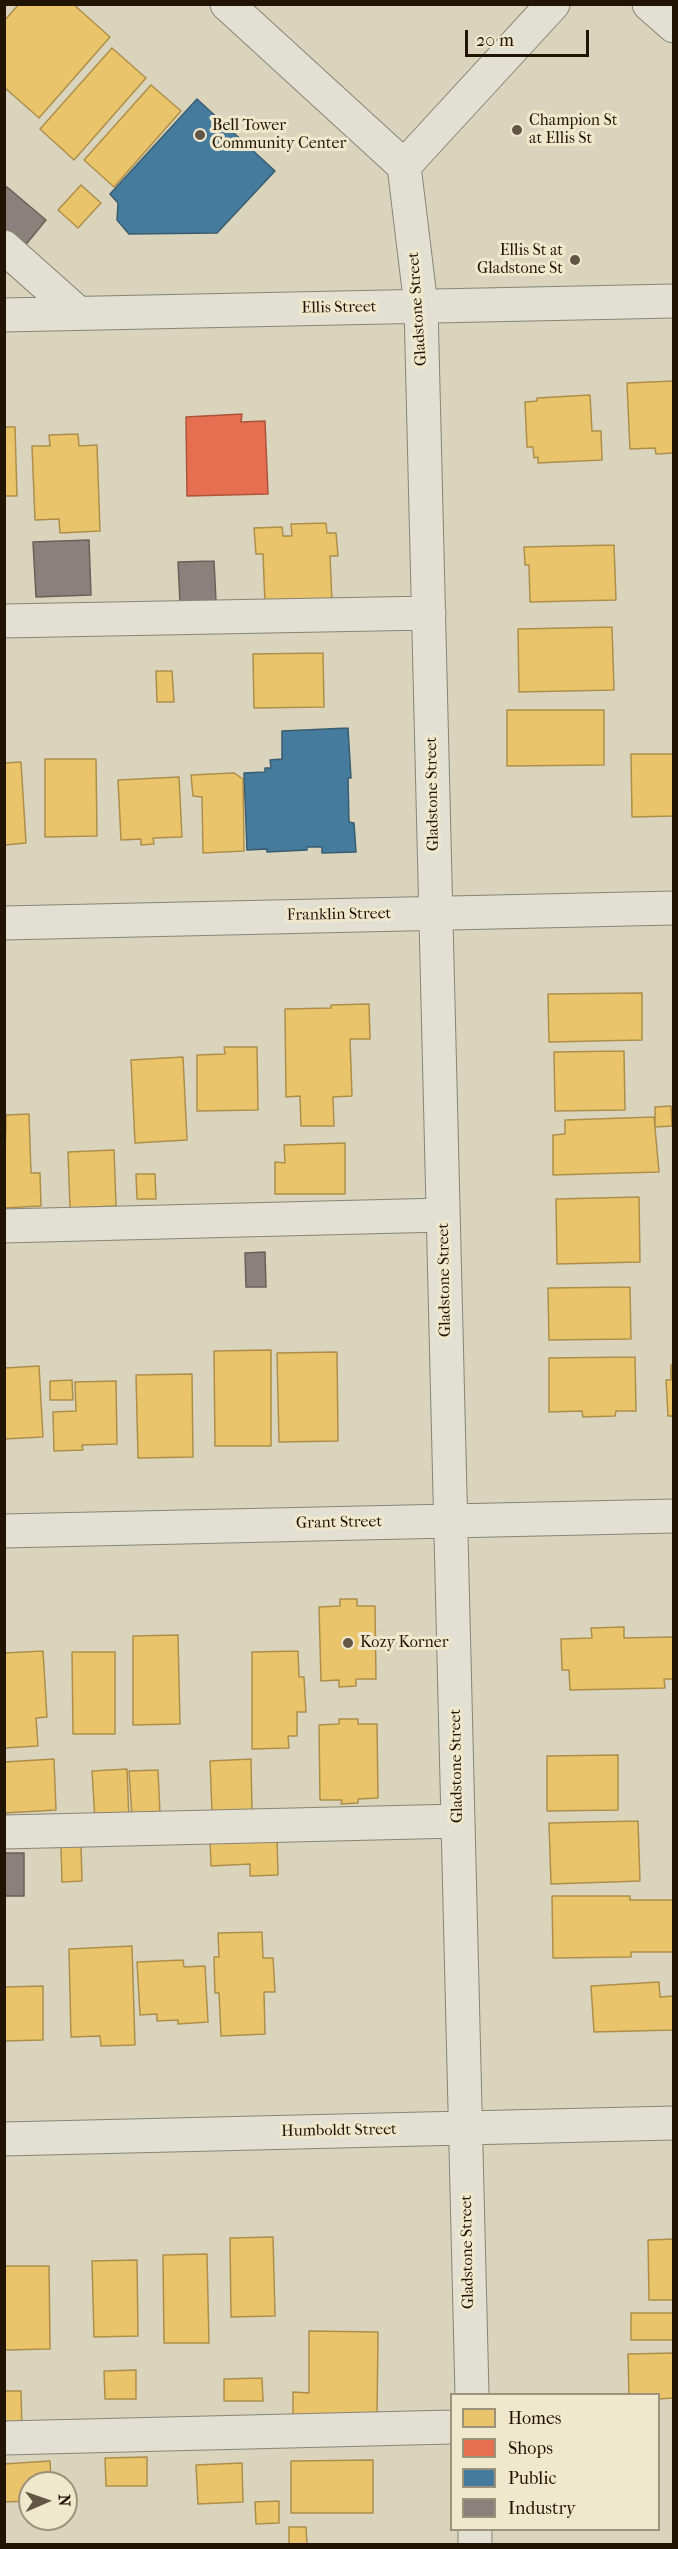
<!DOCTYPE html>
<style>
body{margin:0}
#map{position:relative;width:678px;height:2549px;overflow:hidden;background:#dad4bd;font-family:"IM FELL French Canon",serif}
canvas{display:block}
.frame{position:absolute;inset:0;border:6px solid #211403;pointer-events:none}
.legend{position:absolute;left:450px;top:2393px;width:210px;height:138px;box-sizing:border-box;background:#efe8cc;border:2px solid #9d937c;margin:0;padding:8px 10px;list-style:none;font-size:18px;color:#211403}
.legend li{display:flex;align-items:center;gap:12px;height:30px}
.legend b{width:30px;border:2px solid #9d937c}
.north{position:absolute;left:18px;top:2471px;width:60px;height:60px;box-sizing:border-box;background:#efe8cc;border:2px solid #9d937c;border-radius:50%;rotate:88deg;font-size:16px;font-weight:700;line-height:24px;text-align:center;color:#211403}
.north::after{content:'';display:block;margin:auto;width:21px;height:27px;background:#625744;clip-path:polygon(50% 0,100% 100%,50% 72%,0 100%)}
.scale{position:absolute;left:465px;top:30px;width:124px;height:27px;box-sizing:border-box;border:3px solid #211403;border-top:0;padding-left:8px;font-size:18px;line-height:21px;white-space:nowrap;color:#211403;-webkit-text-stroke:4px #efe8cc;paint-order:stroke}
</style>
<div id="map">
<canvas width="678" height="2549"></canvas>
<div class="frame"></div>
<ul class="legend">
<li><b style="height:16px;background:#e9c46a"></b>Homes</li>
<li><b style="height:16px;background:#e76f51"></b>Shops</li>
<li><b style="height:16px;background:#457b9d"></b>Public</li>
<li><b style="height:16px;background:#8a817c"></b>Industry</li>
</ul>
<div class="north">N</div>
<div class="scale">20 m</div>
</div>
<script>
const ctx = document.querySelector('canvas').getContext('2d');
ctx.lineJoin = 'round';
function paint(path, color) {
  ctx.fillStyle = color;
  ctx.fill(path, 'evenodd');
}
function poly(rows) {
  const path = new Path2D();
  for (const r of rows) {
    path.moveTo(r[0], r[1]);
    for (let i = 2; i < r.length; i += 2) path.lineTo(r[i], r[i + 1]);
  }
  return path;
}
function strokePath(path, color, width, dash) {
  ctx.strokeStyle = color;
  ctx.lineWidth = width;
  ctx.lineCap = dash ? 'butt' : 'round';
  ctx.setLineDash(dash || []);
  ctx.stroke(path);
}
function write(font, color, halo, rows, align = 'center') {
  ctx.font = font + ' "IM FELL French Canon",serif';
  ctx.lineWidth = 6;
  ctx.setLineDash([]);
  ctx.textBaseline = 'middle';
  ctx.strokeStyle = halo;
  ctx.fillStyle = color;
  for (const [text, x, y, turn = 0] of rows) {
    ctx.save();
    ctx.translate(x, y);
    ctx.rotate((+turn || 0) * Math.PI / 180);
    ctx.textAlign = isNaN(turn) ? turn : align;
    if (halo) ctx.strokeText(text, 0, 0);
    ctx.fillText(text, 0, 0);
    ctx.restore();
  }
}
const homes = poly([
 [19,4,73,4,110,37,39,118,4,87,4,21,19,4],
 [112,48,146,78,74,160,40,129,112,48],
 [151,85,181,111,114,187,84,160,151,85],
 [81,185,101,203,78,228,58,210,81,185],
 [674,381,674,453,656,454,655,448,630,449,627,383,674,381],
 [590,395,592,431,601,431,602,460,538,463,538,457,534,458,533,447,527,447,525,402,537,401,537,398,590,395],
 [4,427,15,427,17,496,4,496,4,427],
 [78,434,79,446,97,445,100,531,60,533,59,519,35,520,32,446,50,446,49,435,78,434],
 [326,523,327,533,336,533,338,556,330,556,332,601,265,604,263,554,256,554,254,528,282,527,283,536,292,536,291,524,326,523],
 [614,545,616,600,530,602,529,565,525,565,524,547,614,545],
 [612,627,614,690,519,692,518,629,612,627],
 [323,653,324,707,254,708,253,654,323,653],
 [156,671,172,671,174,702,157,702,156,671],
 [507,710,604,710,604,765,507,766,507,710],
 [631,754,674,754,674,816,632,817,631,754],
 [45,759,96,759,97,836,45,837,45,759],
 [21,762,26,843,4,845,4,763,21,762],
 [234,773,243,779,244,851,203,853,202,797,193,796,191,775,234,773],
 [179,777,182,837,153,838,154,844,141,845,141,839,121,840,118,780,179,777],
 [642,993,642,1040,549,1042,548,994,642,993],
 [369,1004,370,1039,350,1039,352,1096,333,1097,334,1126,301,1126,300,1096,286,1097,285,1009,331,1008,331,1005,369,1004],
 [224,1047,257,1047,258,1110,197,1111,197,1055,225,1054,224,1047],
 [624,1051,625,1110,555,1111,554,1052,624,1051],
 [183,1057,187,1140,135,1143,131,1060,183,1057],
 [671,1106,672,1126,655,1127,655,1107,671,1106],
 [29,1114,31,1173,40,1173,41,1206,4,1208,6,1115,29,1114],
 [654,1117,659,1172,553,1175,553,1135,565,1134,565,1120,654,1117],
 [345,1143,345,1194,275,1194,275,1162,285,1163,284,1145,345,1143],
 [114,1150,116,1206,70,1208,68,1152,114,1150],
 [136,1174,155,1174,156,1199,137,1199,136,1174],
 [639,1197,640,1262,557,1264,556,1199,639,1197],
 [630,1287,631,1339,549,1340,548,1288,630,1287],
 [271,1350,271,1446,215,1446,214,1351,271,1350],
 [337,1352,338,1441,279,1442,277,1353,337,1352],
 [635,1357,636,1411,616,1411,615,1416,583,1417,582,1411,549,1412,549,1358,635,1357],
 [671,1365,674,1365,674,1416,668,1416,666,1380,671,1380,671,1365],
 [39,1366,43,1437,4,1439,4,1368,39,1366],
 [192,1374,193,1457,138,1458,136,1375,192,1374],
 [72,1380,73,1400,50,1400,50,1381,72,1380],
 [116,1381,117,1444,82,1445,83,1450,54,1451,53,1412,76,1411,75,1382,116,1381],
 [340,1599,357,1599,357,1606,375,1606,376,1679,356,1679,356,1686,339,1687,339,1680,321,1681,319,1607,340,1606,340,1599],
 [624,1627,624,1638,673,1637,674,1679,664,1679,665,1688,570,1690,569,1670,562,1670,561,1639,592,1638,591,1628,624,1627],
 [178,1635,180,1724,133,1725,133,1636,178,1635],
 [43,1651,47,1717,36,1718,38,1746,4,1748,4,1653,43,1651],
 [298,1651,299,1677,304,1677,306,1712,297,1712,297,1736,288,1736,289,1748,252,1749,252,1652,298,1651],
 [72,1652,115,1652,115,1734,73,1734,72,1652],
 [339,1719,358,1719,358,1724,377,1724,378,1798,358,1799,358,1803,341,1804,342,1800,320,1800,319,1725,339,1724,339,1719],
 [618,1755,618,1810,547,1811,547,1756,618,1755],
 [54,1759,56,1810,4,1813,4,1762,54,1759],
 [251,1759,252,1811,212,1812,210,1761,251,1759],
 [127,1769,129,1819,95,1820,92,1771,127,1769],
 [158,1770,160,1814,132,1815,129,1771,158,1770],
 [638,1821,640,1881,551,1884,549,1823,638,1821],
 [277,1838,278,1875,250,1876,250,1864,211,1866,210,1840,277,1838],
 [61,1846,81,1846,82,1881,62,1882,61,1846],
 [552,1896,630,1896,630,1900,674,1900,674,1952,631,1952,631,1957,553,1958,552,1896],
 [262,1932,263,1958,273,1958,275,1992,264,1992,265,2034,221,2036,219,1993,215,1993,214,1957,219,1957,218,1933,262,1932],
 [132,1946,135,2045,101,2046,100,2036,71,2037,69,1949,132,1946],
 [183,1960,184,1967,205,1966,208,2022,178,2024,178,2020,157,2021,157,2014,140,2015,137,1962,183,1960],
 [659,1982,660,1997,674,1996,674,2030,594,2032,591,1986,659,1982],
 [43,1986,43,2040,4,2041,4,1987,43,1986],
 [273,2237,275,2316,231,2317,230,2238,273,2237],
 [674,2239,674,2300,649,2300,648,2240,674,2239],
 [207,2254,209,2343,164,2343,163,2255,207,2254],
 [137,2260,138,2336,94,2337,92,2261,137,2260],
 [4,2266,49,2266,50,2349,4,2350,4,2266],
 [631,2313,674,2313,674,2340,631,2340,631,2313],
 [309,2331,378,2332,377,2419,293,2419,293,2392,309,2393,309,2331],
 [674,2353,674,2398,658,2399,658,2394,629,2394,628,2354,674,2353],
 [136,2370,136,2399,105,2399,104,2371,136,2370],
 [262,2378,263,2401,224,2401,224,2379,262,2378],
 [4,2391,21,2391,22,2431,4,2431,4,2391],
 [147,2457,147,2486,106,2486,105,2458,147,2457],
 [373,2460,373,2513,291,2513,291,2461,373,2460],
 [50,2461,51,2483,30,2483,30,2501,4,2502,4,2464,50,2461],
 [242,2463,243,2502,198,2504,196,2465,242,2463],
 [279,2501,279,2523,256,2524,255,2502,279,2501],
 [289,2527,306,2527,307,2544,289,2544,289,2527]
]);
const shops = poly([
 [242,414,241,422,265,421,268,494,187,496,186,417,242,414]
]);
const public = poly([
 [197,99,275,171,217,233,129,234,117,220,118,203,110,194,197,99],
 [348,728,351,778,348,778,349,822,354,823,356,852,322,853,322,847,307,847,307,850,267,852,267,849,247,850,244,773,265,772,265,768,271,768,270,760,282,759,282,731,348,728]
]);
const industry = poly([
 [7,187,46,220,23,248,4,232,4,191,7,187],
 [89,540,91,595,36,597,33,542,89,540],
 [214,561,216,601,180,603,178,562,214,561],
 [265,1252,266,1287,246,1287,245,1253,265,1252],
 [4,1853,24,1853,24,1896,4,1896,4,1853]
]);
const minor = poly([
 [227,4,404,166],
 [649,4,674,26],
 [404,166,421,306,472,2394],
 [404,166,553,4],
 [4,247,78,313],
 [4,315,674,301],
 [4,621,429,613],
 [4,923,674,908],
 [4,1226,443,1215],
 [4,1531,674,1516],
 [4,1832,458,1821],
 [4,2139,674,2123],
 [4,2438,452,2427],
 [475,2530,475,2544]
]);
const markers = [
 [517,130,6,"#625744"],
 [200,135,6,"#625744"],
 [575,260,6,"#625744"],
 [348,1643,6,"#625744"]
];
const poiNames = [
 ["Champion St",529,121],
 ["at Ellis St",529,139],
 ["Bell Tower",212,126],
 ["Community Center",212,144],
 ["Ellis St at",563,251,"right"],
 ["Gladstone St",563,269,"right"],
 ["Kozy Korner",360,1643]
];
const streetNames = [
 ["Ellis Street",339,308,-1],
 ["Gladstone Street",418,309,-94],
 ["Gladstone Street",433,794,-91],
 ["Franklin Street",339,915,-1],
 ["Gladstone Street",445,1280,-91],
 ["Grant Street",339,1523,-1],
 ["Gladstone Street",457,1766,-91],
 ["Humboldt Street",339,2131,-1],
 ["Gladstone Street",468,2252,-91]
];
paint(homes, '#e9c46a');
strokePath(homes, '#ad8f4b', 1.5);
paint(shops, '#e76f51');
strokePath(shops, '#ac543a', 1.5);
paint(public, '#457b9d');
strokePath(public, '#3a5c6f', 1.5);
paint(industry, '#8a817c');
strokePath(industry, '#6a6058', 1.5);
strokePath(minor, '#898475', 35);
strokePath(minor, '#e2dfd3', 33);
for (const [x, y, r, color] of markers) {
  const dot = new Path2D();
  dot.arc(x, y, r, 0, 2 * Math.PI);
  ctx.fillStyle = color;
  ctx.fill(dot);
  strokePath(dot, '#efe8cc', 2);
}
write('16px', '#211403', '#efe8cc', poiNames, 'left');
write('16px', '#211403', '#efe8cc', streetNames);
</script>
